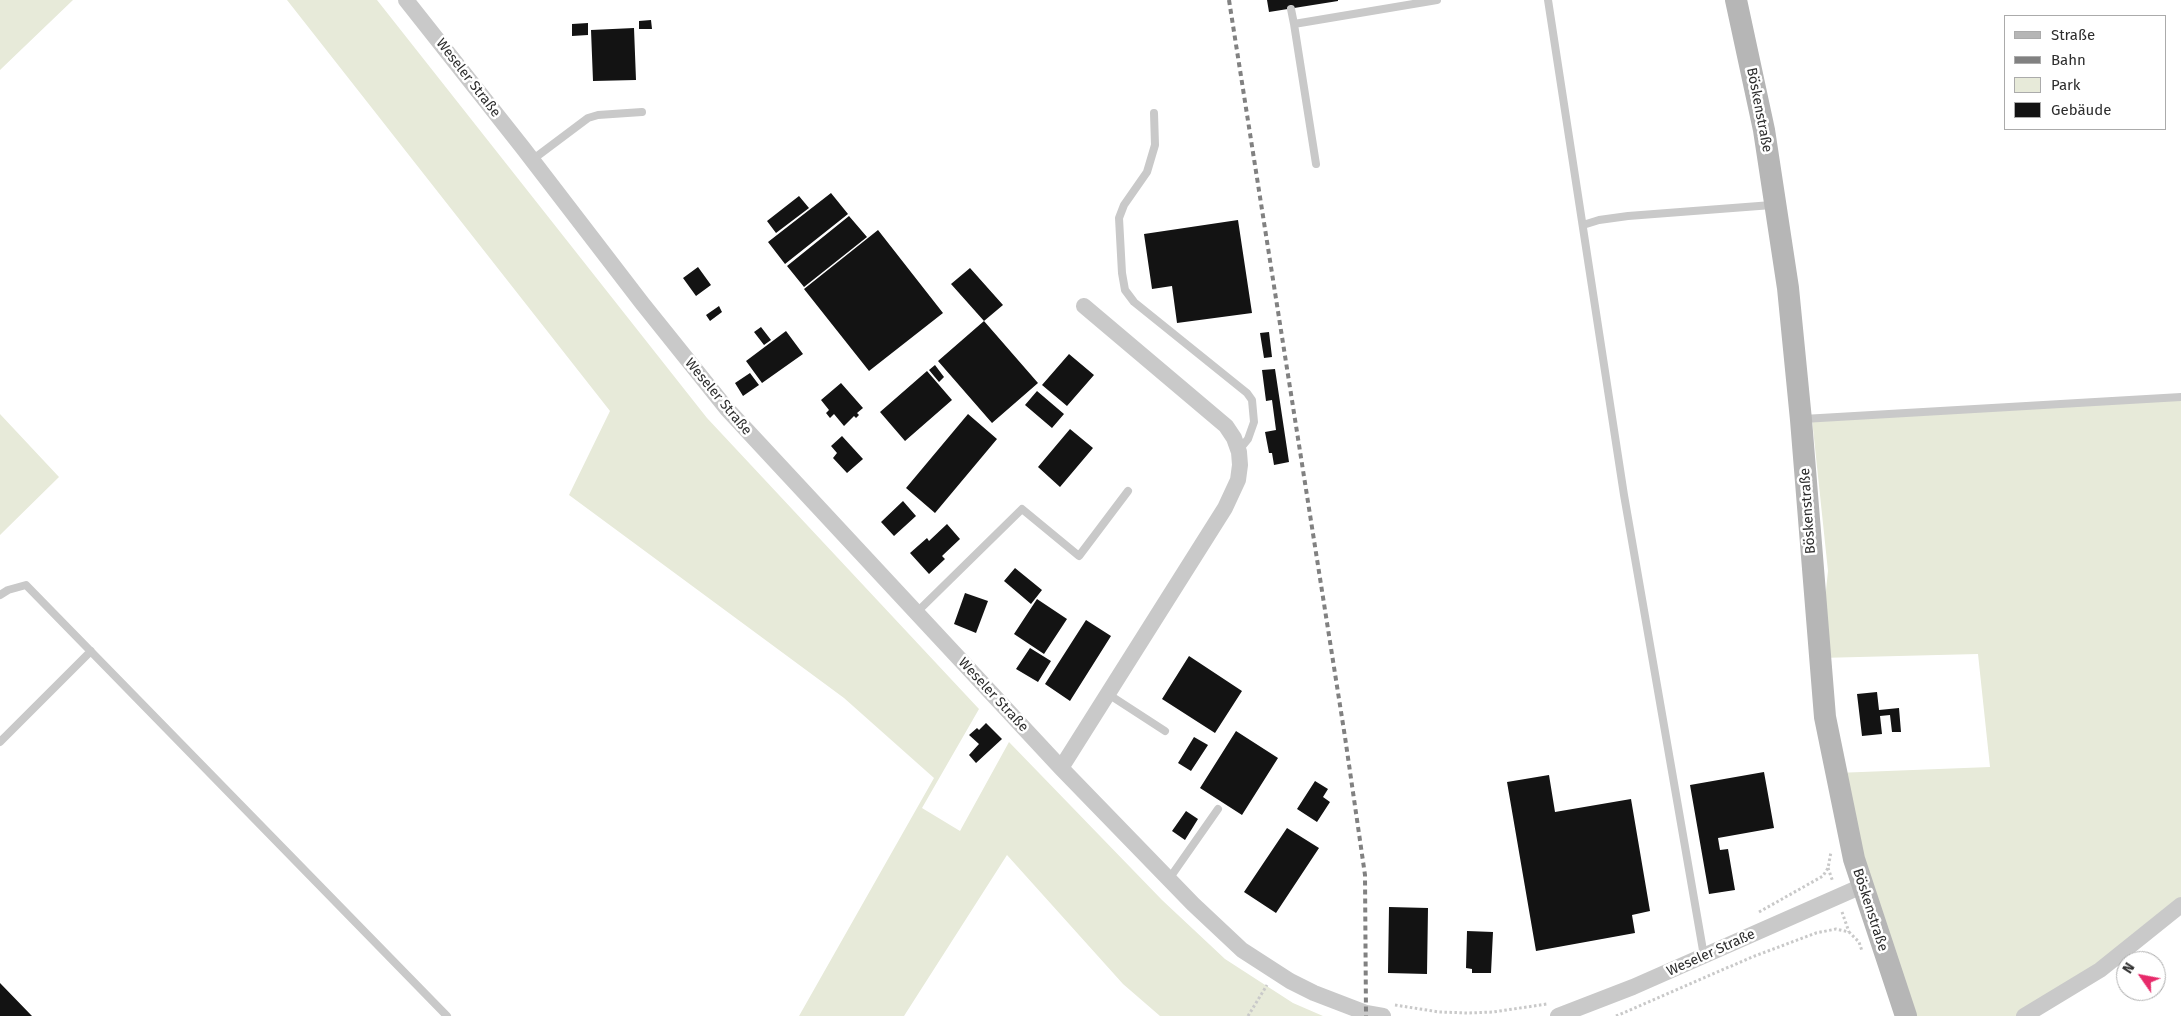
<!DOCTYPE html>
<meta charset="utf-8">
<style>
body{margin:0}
#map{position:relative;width:2181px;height:1016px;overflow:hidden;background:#fff;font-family:"Fira Sans",sans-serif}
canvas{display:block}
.legend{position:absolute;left:2004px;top:15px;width:162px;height:115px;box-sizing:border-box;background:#fff;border:1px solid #ababab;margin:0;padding:6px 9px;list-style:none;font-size:15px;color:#2c2c2c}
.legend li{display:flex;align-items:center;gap:10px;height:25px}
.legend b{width:25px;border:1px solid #ababab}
.north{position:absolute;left:2116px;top:951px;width:50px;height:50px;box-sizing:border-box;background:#fff;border:1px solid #ababab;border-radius:50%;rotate:303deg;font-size:14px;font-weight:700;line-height:20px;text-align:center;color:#2c2c2c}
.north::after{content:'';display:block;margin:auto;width:18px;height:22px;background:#e72a6a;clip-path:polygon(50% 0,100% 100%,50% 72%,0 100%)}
</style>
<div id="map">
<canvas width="2181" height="1016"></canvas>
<ul class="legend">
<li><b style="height:6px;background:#b6b6b6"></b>Straße</li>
<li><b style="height:6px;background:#818181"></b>Bahn</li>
<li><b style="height:14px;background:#e7ead9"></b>Park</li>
<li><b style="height:14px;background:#131313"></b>Gebäude</li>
</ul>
<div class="north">N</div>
</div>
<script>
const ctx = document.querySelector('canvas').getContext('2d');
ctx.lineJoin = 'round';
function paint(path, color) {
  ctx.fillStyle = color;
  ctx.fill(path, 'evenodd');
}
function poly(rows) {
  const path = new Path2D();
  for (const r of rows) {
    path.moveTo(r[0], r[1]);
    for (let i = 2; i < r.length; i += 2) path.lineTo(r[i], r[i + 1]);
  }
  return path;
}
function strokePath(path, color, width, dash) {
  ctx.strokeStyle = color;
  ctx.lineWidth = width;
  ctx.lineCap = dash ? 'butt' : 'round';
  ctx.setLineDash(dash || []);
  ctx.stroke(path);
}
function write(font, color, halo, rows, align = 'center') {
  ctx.font = font + ' "Fira Sans",sans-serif';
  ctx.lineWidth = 5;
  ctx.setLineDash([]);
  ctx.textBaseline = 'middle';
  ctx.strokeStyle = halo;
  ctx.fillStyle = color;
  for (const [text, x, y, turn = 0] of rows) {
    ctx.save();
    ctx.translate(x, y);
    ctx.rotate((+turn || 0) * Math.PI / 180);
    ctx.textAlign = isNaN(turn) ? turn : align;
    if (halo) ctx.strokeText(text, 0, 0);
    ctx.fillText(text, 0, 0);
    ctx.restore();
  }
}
const green = poly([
 [0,0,73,0,0,70],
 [287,0,377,0,707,418,979,709,922,808,960,831,1009,742,1162,900,1225,959,1293,1003,1323,1016,1160,1016,1123,984,1007,855,904,1016,799,1016,934,778,844,698,569,495,610,411],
 [2181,397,2181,905,2024,1016,1907,1016,1836,773,1990,767,1978,654,1819,658,1828,571,1812,419],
 [0,414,59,477,0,535]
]);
const building = poly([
 [1267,0,1338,0,1338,1,1269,12],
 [651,20,652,29,639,29,639,21],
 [588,23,588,35,572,36,572,24],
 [634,28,636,80,593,81,591,30],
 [831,193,848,214,785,264,768,242],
 [799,196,809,208,776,233,767,221],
 [849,216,867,237,804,287,787,266],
 [1238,220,1252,313,1177,323,1172,286,1152,289,1144,234],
 [878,230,943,313,869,371,804,289],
 [698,267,711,285,696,296,683,278],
 [970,268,1003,305,984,321,951,284],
 [719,306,722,312,710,321,706,315],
 [984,321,1038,383,992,423,938,361],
 [761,327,771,340,764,345,754,332],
 [786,331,803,354,762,383,746,361],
 [1269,332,1272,357,1264,358,1260,333],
 [1069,354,1094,375,1067,406,1042,385],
 [935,365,944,377,939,382,929,370],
 [1275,369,1289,462,1274,465,1272,453,1269,453,1265,432,1276,430,1272,400,1266,401,1262,370],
 [927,371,952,400,905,441,880,412],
 [750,373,759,385,743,396,735,383],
 [841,383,863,408,857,413,859,415,856,418,854,416,844,426,834,414,830,418,826,413,829,410,821,400],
 [1037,391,1064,414,1052,428,1025,405],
 [968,414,997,439,935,513,906,488],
 [1070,429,1093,448,1060,487,1038,467],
 [842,436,863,459,847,473,833,458,837,453,831,446],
 [903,501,916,516,894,536,881,522],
 [947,524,960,539,942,556,945,559,929,574,910,553,927,538,929,541],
 [1015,568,1042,590,1031,604,1004,581],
 [965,593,988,601,976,633,954,624],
 [1037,599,1067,619,1044,654,1014,634],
 [1086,620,1111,636,1070,701,1045,684],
 [1030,648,1051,661,1038,682,1016,669],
 [1189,656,1242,691,1215,733,1162,699],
 [1877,692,1879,710,1899,708,1901,732,1892,732,1890,715,1880,716,1882,734,1862,736,1857,694],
 [986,723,1002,739,976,763,969,755,979,744,969,735,977,728,979,730],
 [1236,731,1278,758,1242,815,1200,788],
 [1194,737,1208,745,1191,771,1178,763],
 [1764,772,1774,828,1718,838,1720,850,1728,849,1735,890,1709,894,1690,785],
 [1549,775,1555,812,1631,799,1650,911,1632,915,1635,933,1536,951,1507,782],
 [1315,781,1328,789,1323,797,1330,802,1317,822,1297,809],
 [1186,811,1198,819,1185,840,1172,831],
 [1287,828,1319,848,1276,913,1244,892],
 [1389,907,1428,908,1427,974,1388,973],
 [1467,931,1493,932,1491,973,1472,973,1472,969,1466,968],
 [0,983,32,1016,0,1016]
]);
const path = poly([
 [1828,868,1833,882],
 [1759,912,1823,876,1828,868,1831,852],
 [1842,912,1849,932],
 [1395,1005,1439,1012,1468,1013,1493,1012,1547,1004],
 [1248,1016,1267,985],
 [1616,1016,1752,957,1816,933,1836,929,1849,932,1859,942,1862,951]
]);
const service = poly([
 [1548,0,1624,495,1704,956],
 [1291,9,1294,24],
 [1154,113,1155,145,1147,172,1124,205,1119,218,1122,273,1125,290,1134,302,1247,393,1252,400,1254,422,1248,439,1239,450],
 [532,160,588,118,598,115,642,112],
 [1316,164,1294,24,1437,0],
 [1583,225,1599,220,1628,216,1772,205],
 [1803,419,2181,397],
 [0,595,8,590,26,585,447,1016],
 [916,613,1022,509,1079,556,1128,491],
 [1108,694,1165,731],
 [0,742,91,651],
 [1169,879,1218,809]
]);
const minor = poly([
 [406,0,523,148,642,303,727,409,1061,768,1193,904,1242,950,1290,981,1314,993,1366,1013,1383,1016],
 [1061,768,1225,508,1238,480,1240,465,1239,452,1234,438,1226,426,1084,306],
 [1558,1016,1633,987,1862,886],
 [2024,1016,2100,970,2181,905]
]);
const secondary = poly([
 [1736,0,1764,130,1788,288,1801,420,1825,717,1854,859,1906,1016]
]);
const rail = poly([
 [1229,0,1345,737,1365,875,1366,1016]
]);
const streetNames = [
 ["Weseler Straße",468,78,52],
 ["Böskenstraße",1759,110,79],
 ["Weseler Straße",718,397,50],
 ["Böskenstraße",1808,511,-94],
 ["Weseler Straße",993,695,47],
 ["Böskenstraße",1870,910,72],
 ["Weseler Straße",1711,953,-24]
];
paint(green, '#e7ead9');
paint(building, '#131313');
strokePath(path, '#c9c9c9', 3, [2.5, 2.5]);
strokePath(service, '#c9c9c9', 8);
strokePath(minor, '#c9c9c9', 16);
strokePath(secondary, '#b6b6b6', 22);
strokePath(rail, '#818181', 4, [5, 4]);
write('14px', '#2c2c2c', '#fff', streetNames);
</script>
